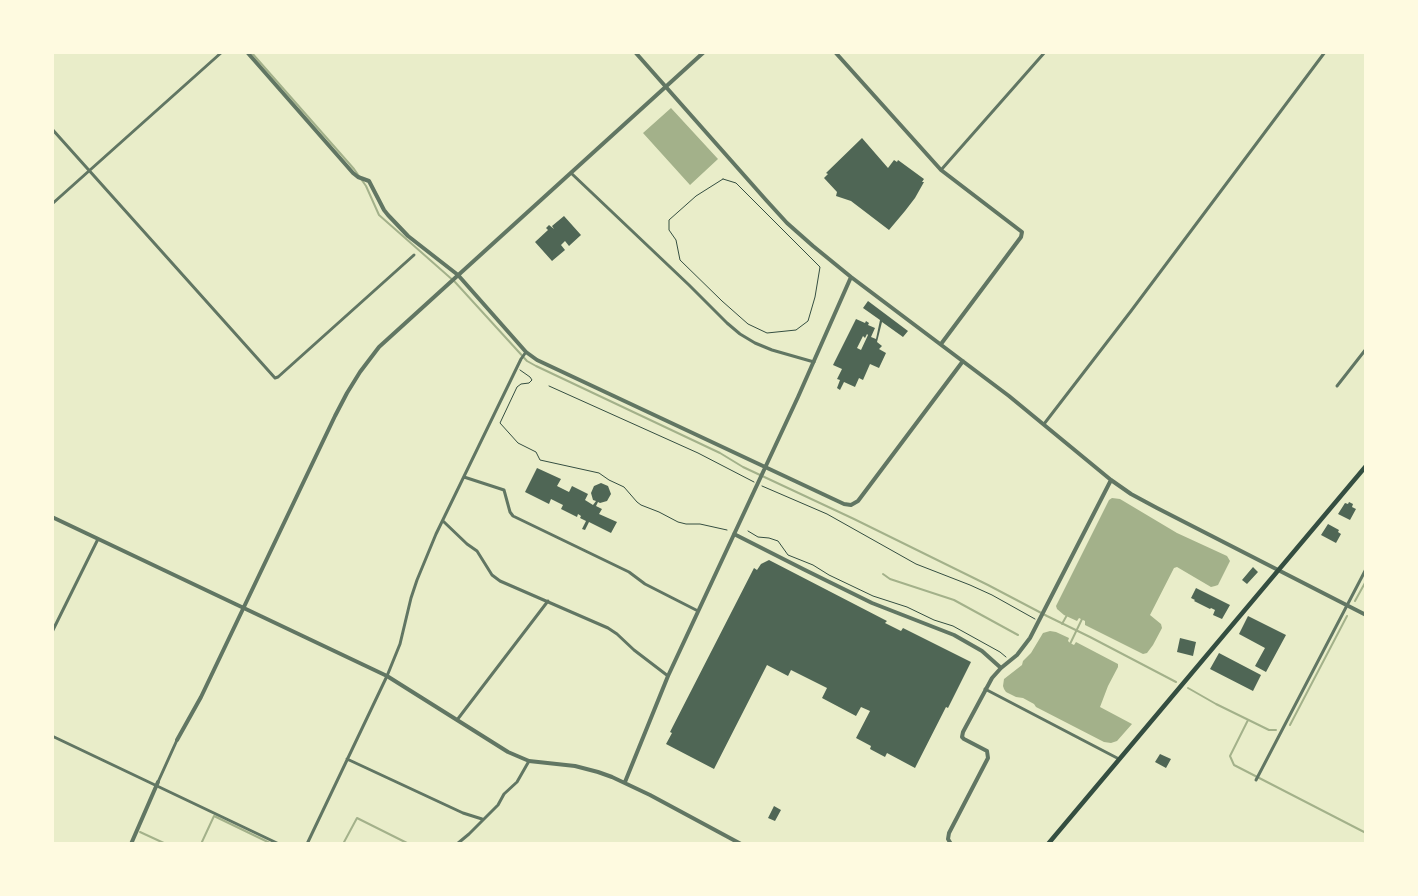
<!DOCTYPE html>
<style>
body{margin:0}
#map{position:relative;width:1418px;height:896px;overflow:hidden;background:#e9edc9;font-family:"Archivo Narrow",sans-serif}
canvas{display:block}
.frame{position:absolute;inset:0;border:54px solid #fefae0;pointer-events:none}
</style>
<div id="map">
<canvas width="1418" height="896"></canvas>
<div class="frame"></div>
</div>
<script>
const ctx = document.querySelector('canvas').getContext('2d');
ctx.lineJoin = 'round';
function paint(path, color) {
  ctx.fillStyle = color;
  ctx.fill(path, 'evenodd');
}
function poly(rows) {
  const path = new Path2D();
  for (const r of rows) {
    path.moveTo(r[0], r[1]);
    for (let i = 2; i < r.length; i += 2) path.lineTo(r[i], r[i + 1]);
  }
  return path;
}
function strokePath(path, color, width, dash) {
  ctx.strokeStyle = color;
  ctx.lineWidth = width;
  ctx.lineCap = dash ? 'butt' : 'round';
  ctx.setLineDash(dash || []);
  ctx.stroke(path);
}
const water = poly([
 [671,108,718,159,690,185,643,133],
 [1112,498,1120,499,1177,533,1227,556,1230,561,1218,585,1215,586,1211,587,1177,567,1174,568,1150,615,1161,624,1162,628,1153,645,1147,653,1143,654,1085,625,1085,621,1079,618,1077,621,1064,615,1057,609,1056,606,1109,500],
 [1050,631,1056,632,1069,638,1068,641,1070,643,1074,645,1076,642,1118,664,1118,667,1108,686,1100,707,1132,724,1117,741,1111,743,1104,742,1036,707,1034,704,1023,698,1016,697,1006,692,1004,689,1003,686,1004,679,1022,665,1023,661,1031,653,1043,633]
]);
const stream = poly([
 [251,52,354,169,366,186,379,215,455,282,527,361,536,366,720,453,743,467,854,519,988,585,1047,616,1090,637,1176,682],
 [883,574,890,579,954,600,1018,635],
 [1355,601,1366,581],
 [1062,624,1067,615],
 [1070,644,1082,619],
 [1188,688,1216,704,1269,730,1276,730],
 [1248,720,1230,756,1234,765,1366,833],
 [1290,725,1347,616],
 [140,832,166,844],
 [201,844,214,816,272,844],
 [343,844,357,818,409,844]
]);
const building = poly([
 [862,138,888,168,894,160,897,162,898,160,924,179,922,182,924,182,915,198,905,211,889,230,851,201,836,196,837,192,824,178,828,174,826,173],
 [564,216,581,235,569,246,565,241,561,245,565,250,552,261,535,242,548,230,546,228,549,225,554,229,552,226],
 [868,301,908,331,903,337,882,322,877,342,882,346,879,349,886,353,879,368,870,364,863,380,859,378,855,387,844,382,840,390,837,388,840,380,837,379,842,369,833,365,856,319,865,323,866,321,869,323,868,325,875,328,871,337,876,339,880,320,863,308],
 [867,334,868,335,861,350,857,348,863,336,865,338],
 [537,468,561,479,557,486,569,492,572,486,588,494,585,500,593,505,596,501,593,500,591,493,594,486,601,483,608,486,611,494,607,501,600,503,598,502,596,506,602,509,599,514,617,522,611,533,589,522,585,530,582,529,586,521,580,518,581,516,578,514,577,517,561,509,563,505,551,499,549,504,525,492],
 [1349,502,1353,504,1352,507,1356,509,1350,520,1338,514,1345,503,1348,504],
 [1328,524,1339,530,1338,532,1341,534,1336,543,1321,535],
 [769,560,887,621,885,623,901,631,903,628,971,662,948,708,946,707,915,768,887,753,885,757,870,749,871,746,856,738,870,711,861,707,856,716,822,698,827,688,791,670,788,676,767,665,714,769,666,744,672,733,670,732,754,568,757,570,761,564],
 [1253,567,1258,572,1247,584,1242,580],
 [1196,588,1230,605,1222,619,1213,615,1215,610,1211,608,1210,609,1194,601,1195,600,1191,598],
 [1248,616,1286,635,1266,672,1255,666,1265,648,1239,634],
 [1180,638,1196,642,1193,656,1177,652],
 [1219,653,1261,675,1253,691,1210,669],
 [1160,754,1171,759,1166,768,1155,762],
 [774,806,781,810,775,821,768,818]
]);
const path = poly([
 [723,179,736,183,820,267,815,297,808,321,796,330,767,333,748,324,722,301,680,260,676,240,669,230,669,220,696,196,723,179],
 [520,370,530,377,532,380,529,383,521,384,517,387,500,423,518,443,536,452,540,460,599,473,609,480,624,487,637,502,641,505,659,512,678,522,686,524,700,524,727,530],
 [549,386,698,453,754,482],
 [762,486,827,514,916,564,970,585,992,595,1035,619],
 [748,531,758,537,769,538,778,541,788,555,813,565,829,575,873,596,907,607,934,620,953,626,1000,652,1006,657]
]);
const minor = poly([
 [52,129,275,378,278,377,414,255],
 [941,170,1045,52],
 [571,173,689,285,727,323,740,334,755,343,772,350,814,362],
 [52,204,222,52],
 [1337,386,1366,349],
 [1044,424,1131,311,1325,52],
 [464,477,504,490,510,512,513,516,629,572,645,584,698,611],
 [443,521,467,544,477,551,492,575,500,581,608,628,617,634,634,650,668,676],
 [52,632,98,539],
 [985,689,1119,759],
 [457,720,548,601],
 [52,736,279,844],
 [347,759,463,813,482,819],
 [1256,780,1366,569],
 [158,782,177,740],
 [307,844,387,676,400,644,411,598,417,580,436,534,521,359,526,352],
 [457,844,469,834,498,805,504,794,517,782,529,761]
]);
const tertiary = poly([
 [247,52,353,173,358,177,369,181,384,210,388,215,408,236,458,275,526,352,537,360,844,504,851,505,858,501,963,361],
 [635,52,766,200,787,223,813,246,851,277,1009,396,1111,480,1131,494,1157,508,1366,615],
 [835,52,941,170,1022,232,1021,237,941,344],
 [52,517,387,676,508,752,529,761,575,766,598,772,612,777,650,795,741,844],
 [734,534,805,570,872,603,954,635,982,651,1001,668],
 [177,740,201,697,335,416,347,393,360,372,379,347,704,52],
 [625,782,668,676,798,397,851,277],
 [131,844,158,782],
 [951,844,948,839,949,833,988,758,987,751,964,739,962,737,963,732,992,678,1001,668,1017,655,1030,638,1111,480]
]);
const primary = poly([
 [1048,844,1366,466]
]);
paint(water, '#a3b18a');
strokePath(stream, '#a3b18a', 2);
paint(building, '#4f6655');
strokePath(path, '#344e41', 1);
strokePath(minor, '#617663', 3);
strokePath(tertiary, '#617663', 4);
strokePath(primary, '#344e41', 4.5);
</script>
